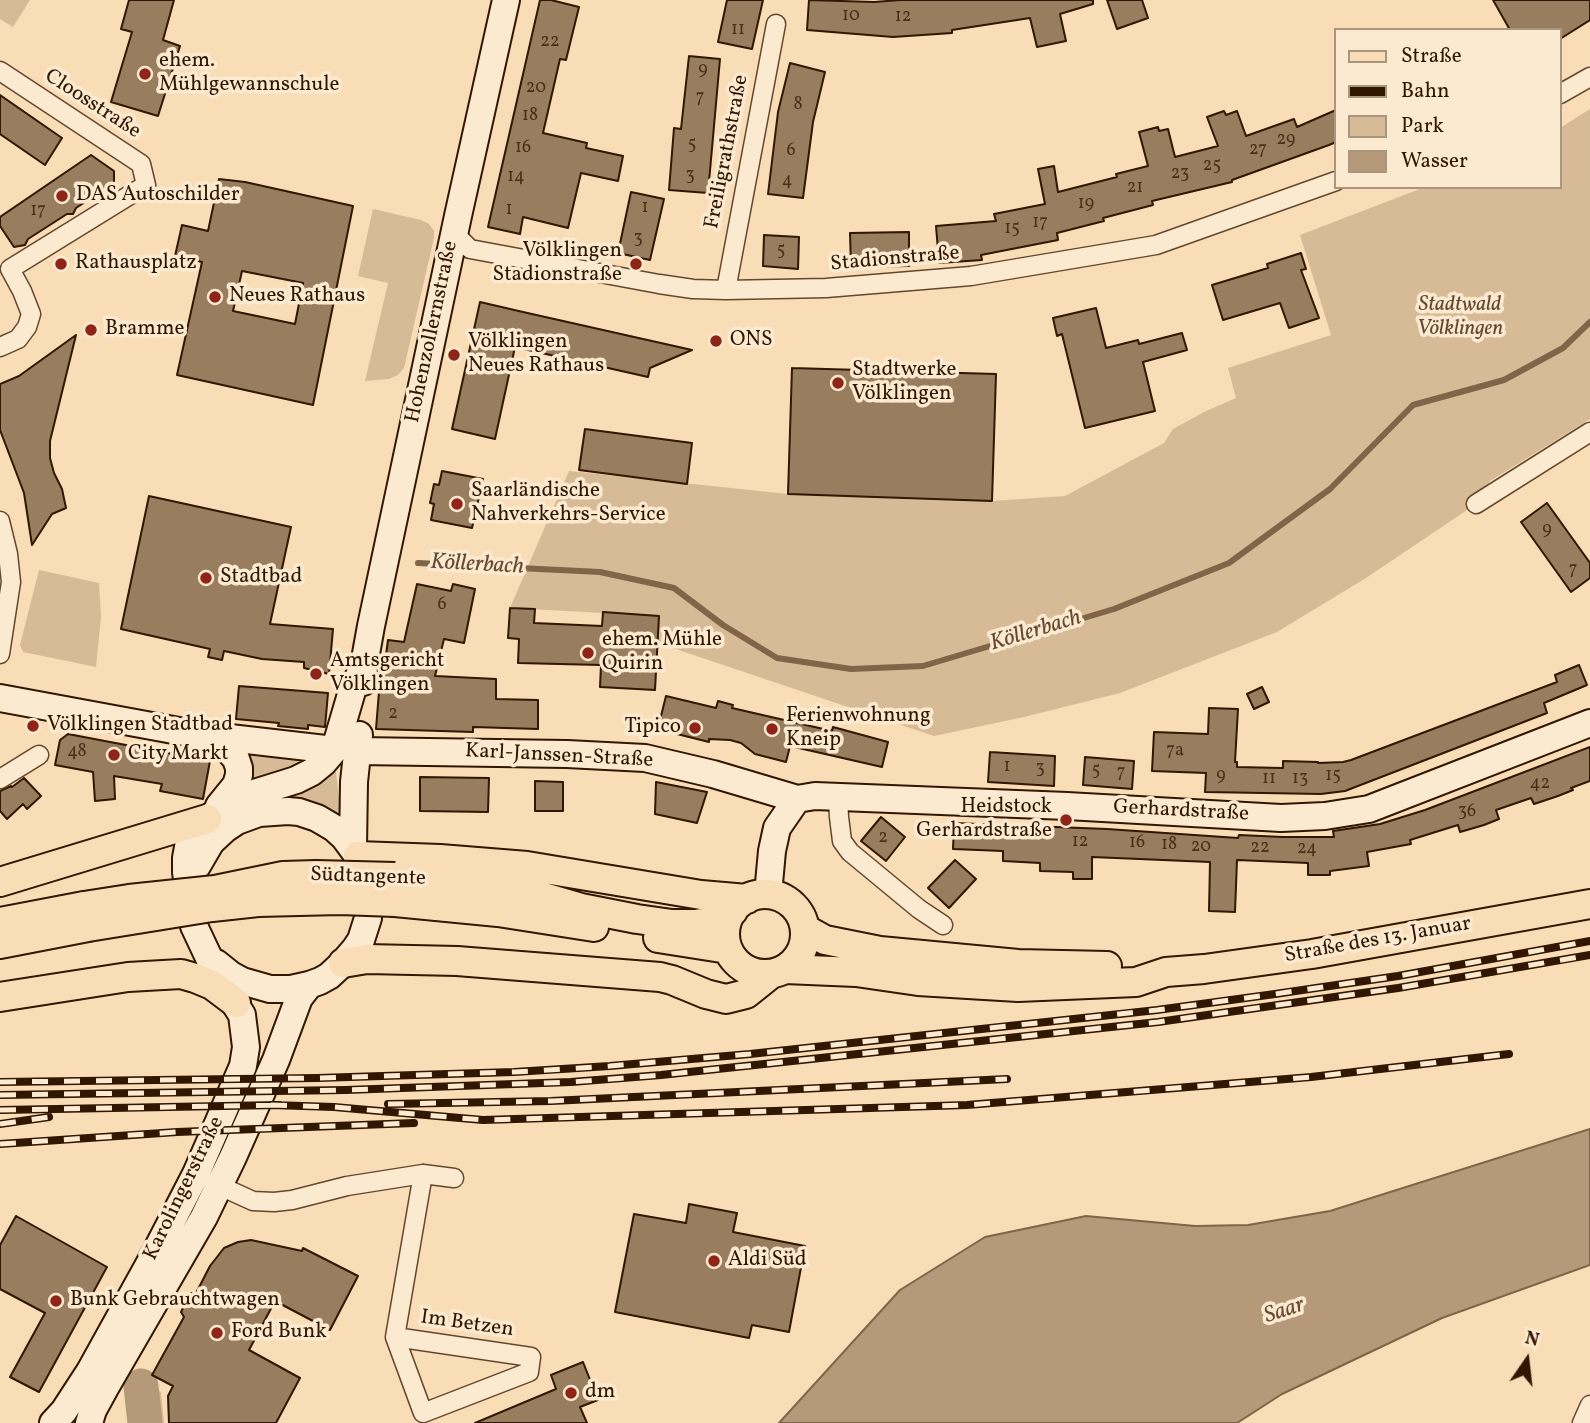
<!DOCTYPE html>
<meta charset="utf-8">
<style>
body{margin:0}
#map{position:relative;width:1590px;height:1423px;overflow:hidden;background:#f9ddb6;font-family:Vollkorn,serif}
canvas{display:block}
.legend{position:absolute;left:1334px;top:28px;width:228px;height:161px;box-sizing:border-box;background:#fbe9d0;border:2px solid #aa957d;margin:0;padding:9px 12px;list-style:none;font-size:21px;color:#311601}
.legend li{display:flex;align-items:center;gap:14px;height:35px}
.legend b{width:35px;border:2px solid #aa957d}
.north{position:absolute;left:1492px;top:1325px;width:70px;height:70px;-webkit-text-stroke:5px #fbe9d0;paint-order:stroke;rotate:14deg;font-size:19px;font-weight:700;line-height:28px;text-align:center;color:#311601}
.north::after{content:'';display:block;margin:auto;width:24px;height:32px;background:#311601;clip-path:polygon(50% 0,100% 100%,50% 72%,0 100%)}
</style>
<div id="map">
<canvas width="1590" height="1423"></canvas>
<ul class="legend">
<li><b style="height:9px;background:#f9ddb6"></b>Straße</li>
<li><b style="height:9px;background:#311601"></b>Bahn</li>
<li><b style="height:19px;background:#d7bb97"></b>Park</li>
<li><b style="height:19px;background:#b59978"></b>Wasser</li>
</ul>
<div class="north">N</div>
</div>
<script>
const ctx = document.querySelector('canvas').getContext('2d');
ctx.lineJoin = 'round';
function paint(path, color) {
  ctx.fillStyle = color;
  ctx.fill(path, 'evenodd');
}
function poly(rows) {
  const path = new Path2D();
  for (const r of rows) {
    if (r.length === 3) {
      path.moveTo(r[0] + r[2], r[1]);
      path.arc(r[0], r[1], r[2], 0, 2 * Math.PI);
      continue;
    }
    path.moveTo(r[0], r[1]);
    for (let i = 2; i < r.length; i += 2) path.lineTo(r[i], r[i + 1]);
  }
  return path;
}
function strokePath(path, color, width, dash) {
  ctx.strokeStyle = color;
  ctx.lineWidth = width;
  ctx.lineCap = dash ? 'butt' : 'round';
  ctx.setLineDash(dash || []);
  ctx.stroke(path);
}
function write(font, color, halo, rows, align = 'center') {
  ctx.font = font + ' Vollkorn,serif';
  ctx.lineWidth = 7;
  ctx.setLineDash([]);
  ctx.textBaseline = 'middle';
  ctx.strokeStyle = halo;
  ctx.fillStyle = color;
  for (const [text, x, y, turn = 0] of rows) {
    ctx.save();
    ctx.translate(x, y);
    ctx.rotate((+turn || 0) * Math.PI / 180);
    ctx.textAlign = isNaN(turn) ? turn : align;
    if (halo) ctx.strokeText(text, 0, 0);
    ctx.fillText(text, 0, 0);
    ctx.restore();
  }
}
const green = poly([
 [0,0,30,0,13,27,0,19],
 [1590,109,1590,419,1490,481,1476,504,1366,578,1277,632,1120,693,1024,717,934,736,658,643,659,616,510,608,569,471,788,494,992,501,1065,496,1164,443,1173,429,1204,412,1236,398,1228,368,1331,335,1300,235,1425,187,1560,187,1560,128],
 [373,209,421,220,429,224,434,231,434,238,404,368,398,375,389,379,365,381,388,283,358,276],
 [39,570,99,583,101,617,96,667,23,652,20,645],
 [245,749,275,754,297,761,300,764,250,786,253,773,250,758],
 [333,771,336,772,341,816,331,811,312,805,279,797],
 [142,1381,161,1392,164,1423,133,1423,130,1403]
]);
const water = poly([
 [1590,1129,1590,1265,1442,1318,1282,1394,1237,1423,779,1423,900,1290,985,1237,1086,1216,1195,1226,1248,1225,1330,1211,1590,1129]
]);
const stream = poly([
 [418,563,600,572,674,588,723,625,777,658,851,669,923,666,1114,609,1229,563,1330,489,1413,405,1504,380,1563,348,1590,322]
]);
const river = poly([
 [141,1386,145,1423]
]);
const building = poly([
 [129,0,174,0,163,40,180,46,158,116,111,102,132,32,121,29,129,0],
 [540,0,551,0,579,7,566,60,560,59,543,133,587,143,586,148,623,156,618,181,581,173,568,228,523,217,520,234,488,227,540,0],
 [727,0,763,0,752,49,718,42,727,0],
 [809,0,874,2,900,0,1093,0,1093,4,1060,14,1066,41,1037,47,1030,18,952,30,952,33,893,37,807,30,809,0],
 [1107,0,1142,0,1148,18,1117,29,1107,0],
 [1493,0,1590,0,1590,20,1560,39,1560,30,1510,30,1493,0],
 [689,56,720,59,708,193,669,190,674,128,681,129,689,56],
 [790,63,825,72,813,122,803,198,768,194,778,112,790,63],
 [0,95,62,138,45,165,0,134,0,95],
 [1336,110,1336,142,1329,145,1232,180,1232,182,1152,201,1153,205,1103,218,1104,221,1057,233,1058,240,981,255,982,260,939,263,936,226,996,221,994,214,1045,204,1038,169,1054,166,1058,192,1117,177,1116,174,1148,166,1139,132,1158,127,1159,131,1168,129,1175,157,1218,146,1207,117,1224,111,1226,115,1237,111,1246,136,1294,119,1297,127,1336,110],
 [91,155,114,171,114,183,76,208,73,214,67,214,28,239,25,245,14,247,0,226,0,217,91,155],
 [219,179,245,182,353,206,313,405,177,375,202,262,175,256,182,225,208,231,219,179],
 [242,271,303,283,295,324,233,311,242,271],
 [631,192,664,199,650,260,618,253,631,192],
 [909,232,909,266,851,267,850,233,909,232],
 [764,235,799,237,798,269,763,266,764,235],
 [1301,253,1306,269,1301,270,1319,318,1289,328,1280,303,1223,320,1212,285,1268,268,1267,264,1301,253],
 [480,302,523,312,692,350,650,368,648,377,515,347,495,439,452,429,480,302],
 [1096,308,1106,348,1138,340,1139,344,1182,333,1187,350,1143,362,1155,411,1085,428,1062,334,1057,336,1053,318,1096,308],
 [76,335,50,441,50,458,54,473,62,489,66,508,52,514,32,545,24,493,0,430,0,384,19,376,76,335],
 [792,368,996,374,992,501,788,494,792,368],
 [585,429,692,443,687,484,579,470,585,429],
 [442,471,483,479,472,528,431,520,434,504,430,503,434,484,439,485,442,471],
 [149,496,291,527,270,624,333,629,329,674,304,668,304,662,262,659,224,651,222,660,208,657,210,649,121,629,149,496],
 [1547,503,1590,563,1590,578,1571,592,1521,522,1547,503],
 [417,584,451,591,453,584,475,589,464,643,444,639,435,676,496,679,496,699,538,700,538,729,473,727,473,732,376,729,382,654,386,655,388,640,404,642,417,584],
 [510,608,535,609,534,623,602,626,603,612,659,616,655,690,600,687,601,665,518,663,519,639,508,638,510,608],
 [1579,665,1587,685,1544,703,1547,713,1345,791,1321,794,1205,792,1206,773,1152,771,1154,732,1208,734,1209,708,1238,709,1235,762,1237,762,1237,767,1283,768,1283,761,1318,762,1318,763,1343,762,1351,760,1557,682,1555,675,1579,665],
 [239,686,328,693,325,727,308,725,308,729,278,726,279,723,236,719,239,686],
 [1262,687,1269,702,1254,709,1247,694,1262,687],
 [666,696,716,708,718,701,733,705,732,708,832,731,833,727,888,742,882,767,790,746,786,762,755,754,741,743,730,740,709,739,709,742,669,732,657,732,666,696],
 [68,734,210,761,203,799,160,791,162,784,114,776,115,799,95,801,93,772,55,765,60,740,68,734],
 [1590,747,1590,781,1571,788,1573,790,1558,796,1534,804,1531,798,1496,810,1499,819,1484,825,1460,832,1458,825,1410,840,1411,844,1367,852,1369,866,1330,871,1330,875,1308,875,1308,863,1237,860,1235,912,1209,911,1210,862,1092,857,1092,879,1073,879,1073,872,1040,871,1040,863,1003,861,1003,851,953,849,954,823,1107,829,1238,838,1239,835,1283,837,1334,837,1333,831,1380,824,1425,810,1590,747],
 [990,752,1055,756,1054,786,988,782,990,752],
 [1085,757,1134,761,1132,789,1083,785,1085,757],
 [420,777,489,778,488,812,420,811,420,777],
 [24,778,41,796,27,809,23,804,7,819,0,811,0,791,11,786,12,787,24,778],
 [535,781,563,782,563,811,535,811,535,781],
 [656,782,707,792,697,823,655,814,656,782],
 [881,817,905,837,886,861,861,841,881,817],
 [955,860,976,879,949,908,928,888,955,860],
 [689,1204,737,1213,733,1232,805,1246,789,1332,752,1325,749,1338,615,1312,634,1214,686,1223,689,1204],
 [16,1216,107,1267,39,1392,10,1377,45,1313,0,1289,0,1245,16,1216],
 [251,1240,302,1251,303,1248,358,1276,330,1330,275,1301,249,1350,300,1378,276,1423,169,1423,168,1396,173,1386,152,1375,184,1317,181,1312,191,1293,195,1295,210,1266,224,1248,238,1242,251,1240],
 [583,1362,598,1400,580,1407,587,1423,475,1423,556,1389,551,1375,583,1362]
]);
const street = poly([
 [0,71,141,164,146,185,10,269,22,291,31,314,27,327,18,339,0,347],
 [1560,94,1590,77],
 [454,233,470,249,659,284,693,289,726,290,826,288,971,276,1156,245,1336,181],
 [726,290,776,24],
 [1476,504,1590,432],
 [0,521,8,554,11,582,0,654],
 [0,779,39,755],
 [838,797,839,817,842,841,850,852,919,909,943,925],
 [220,1186,253,1201,274,1202,292,1200,347,1186,423,1174,454,1178],
 [395,1337,531,1357,529,1372,423,1413,395,1337,423,1174],
 [1582,1423,1590,1405]
]);
const secondary = poly([
 [363,682,364,665,371,626,458,216,506,0],
 [0,698,195,734,334,750],
 [206,739,223,746,230,752,236,759,239,768,239,775,236,785,219,806],
 [358,751,567,754,645,758,713,774,797,799,815,796,1067,806,1281,818,1325,816,1369,809,1590,723],
 [353,848,354,782,359,735],
 [197,866,211,842,225,829,237,821,259,813,288,811,299,812,317,818,334,828,344,837,358,856,366,874,369,888,368,918,361,940,355,949,343,963,329,976,320,981,309,985,291,989,270,989,242,981,231,975,216,963],
 [768,894,772,851,777,828,797,799],
 [53,1423,64,1411,90,1371,152,1259,196,1174,243,1066,246,1047,242,1015,217,975,194,926,186,872,186,858,188,847,207,819,230,803,248,795,296,780,312,772,323,763,334,750,337,742,352,691,364,665],
 [89,1423,93,1410,105,1388,204,1217,233,1157,276,1060,299,998,309,985]
]);
const primary = poly([
 [358,856,440,859,527,866,701,895,747,899],
 [395,877,464,883,516,889,581,908,637,919,672,924,695,924,714,921,733,911],
 [0,882,207,819],
 [765,934,40],
 [395,902,498,912,594,927],
 [0,922,84,906],
 [805,929,825,940,880,951,1018,964,1107,966],
 [658,938,728,949],
 [0,944,88,927],
 [343,963,367,959,457,961,660,977,672,980,706,994,726,999,746,994,771,974],
 [785,969,856,972,918,981,1018,987,1136,982,1166,972,1204,969,1312,954,1590,904],
 [0,997,128,977,181,974,195,978,212,985,236,1003]
]);
const rail = poly([
 [0,1082,317,1078,514,1072,610,1066,750,1054,1157,1010,1275,994,1398,976,1590,941],
 [0,1095,346,1090,571,1082,661,1075,1158,1022,1398,988,1590,955],
 [388,1104,551,1101,1007,1079],
 [271,1105,334,1107,483,1120,967,1105,1311,1077,1509,1054],
 [0,1110,280,1105],
 [0,1124,49,1117],
 [0,1144,177,1132,414,1123]
]);
const primaryBridge = poly([
 [84,906,129,899,215,890,283,876,316,875,395,877],
 [88,927,212,907,258,902,340,900,395,902]
]);
const markers = [
 [145,74,7,"#8f2418"],
 [62,196,7,"#8f2418"],
 [61,264,7,"#8f2418"],
 [636,264,7,"#8f2418"],
 [215,297,7,"#8f2418"],
 [91,330,7,"#8f2418"],
 [716,341,7,"#8f2418"],
 [454,355,7,"#8f2418"],
 [838,383,7,"#8f2418"],
 [457,504,7,"#8f2418"],
 [206,578,7,"#8f2418"],
 [588,653,7,"#8f2418"],
 [316,674,7,"#8f2418"],
 [33,726,7,"#8f2418"],
 [695,728,7,"#8f2418"],
 [772,729,7,"#8f2418"],
 [114,755,7,"#8f2418"],
 [1066,820,7,"#8f2418"],
 [714,1261,7,"#8f2418"],
 [56,1301,7,"#8f2418"],
 [217,1333,7,"#8f2418"],
 [571,1393,7,"#8f2418"]
];
const numberNames = [
 ["10",851,17],
 ["12",903,18],
 ["11",738,31],
 ["22",550,43],
 ["9",703,71],
 ["20",536,89],
 ["7",700,99],
 ["8",798,106],
 ["18",530,117],
 ["29",1286,141],
 ["5",692,146],
 ["16",523,149],
 ["27",1258,151],
 ["6",791,152],
 ["25",1212,167],
 ["23",1180,175],
 ["3",690,177],
 ["14",516,178],
 ["4",787,182],
 ["21",1135,189],
 ["19",1086,205],
 ["1",645,209],
 ["1",509,211],
 ["17",38,212],
 ["17",1040,224],
 ["15",1012,230],
 ["3",638,240],
 ["5",781,252],
 ["9",1547,531],
 ["7",1573,571],
 ["6",442,606],
 ["2",393,715],
 ["7a",1175,752],
 ["48",77,753],
 ["1",1007,768],
 ["3",1040,770],
 ["5",1096,772],
 ["7",1121,774],
 ["9",1221,777],
 ["15",1333,777],
 ["11",1269,780],
 ["13",1300,780],
 ["42",1540,785],
 ["36",1467,813],
 ["2",883,839],
 ["12",1080,843],
 ["16",1137,844],
 ["18",1169,846],
 ["20",1201,848],
 ["22",1260,849],
 ["24",1307,850]
];
const poiNames = [
 ["ehem.",159,62],
 ["Mühlgewannschule",159,86],
 ["DAS Autoschilder",76,196],
 ["Völklingen",622,252,"right"],
 ["Stadionstraße",622,276,"right"],
 ["Rathausplatz",75,264],
 ["Neues Rathaus",229,297],
 ["Bramme",105,330],
 ["ONS",730,341],
 ["Völklingen",468,343],
 ["Neues Rathaus",468,367],
 ["Stadtwerke",852,371],
 ["Völklingen",852,395],
 ["Saarländische",471,492],
 ["Nahverkehrs-Service",471,516],
 ["Stadtbad",220,578],
 ["ehem. Mühle",602,641],
 ["Quirin",602,665],
 ["Amtsgericht",330,662],
 ["Völklingen",330,686],
 ["Ferienwohnung",786,717],
 ["Kneip",786,741],
 ["Völklingen Stadtbad",47,726],
 ["Tipico",681,728,"right"],
 ["City Markt",128,755],
 ["Heidstock",1052,808,"right"],
 ["Gerhardstraße",1052,832,"right"],
 ["Aldi Süd",728,1261],
 ["Bunk Gebrauchtwagen",70,1301],
 ["Ford Bunk",231,1333],
 ["dm",585,1393]
];
const streetNames = [
 ["Cloosstraße",92,105,33],
 ["Freiligrathstraße",728,152,-79],
 ["Stadionstraße",895,260,-5],
 ["Hohenzollernstraße",433,332,-78],
 ["Karl-Janssen-Straße",559,757,3],
 ["Gerhardstraße",1181,812,3],
 ["Südtangente",368,878,2],
 ["Straße des 13. Januar",1378,941,-10],
 ["Karolingerstraße",185,1189,-64],
 ["Im Betzen",467,1325,8]
];
const parkNames = [
 ["Stadtwald",1460,306],
 ["Völklingen",1460,330]
];
const waterNames = [
 ["Köllerbach",477,566,3],
 ["Köllerbach",1036,632,-17],
 ["Saar",1285,1312,-18]
];
paint(green, '#d7bb97');
paint(water, '#b59978');
strokePath(water, '#806548', 2);
strokePath(stream, '#806548', 6);
strokePath(river, '#b59978', 35);
paint(building, '#997d5f');
strokePath(building, '#311601', 2);
strokePath(street, '#63482e', 21);
strokePath(secondary, '#311601', 30);
strokePath(primary, '#311601', 32);
strokePath(street, '#fbe9d0', 18);
strokePath(secondary, '#fbe9d0', 26);
strokePath(primary, '#f9ddb6', 28);
strokePath(rail, '#311601', 8);
strokePath(rail, '#fbe9d0', 5, [16]);
strokePath(primaryBridge, '#311601', 32, []);
strokePath(primaryBridge, '#f9ddb6', 28);
for (const [x, y, r, color] of markers) {
  const dot = new Path2D();
  dot.arc(x, y, r, 0, 2 * Math.PI);
  ctx.fillStyle = color;
  ctx.fill(dot);
  strokePath(dot, '#fbe9d0', 2.5);
}
write('18px', '#4b3018', null, numberNames);
write('21px', '#311601', '#fbe9d0', poiNames, 'left');
write('21px', '#311601', '#fbe9d0', streetNames);
write('italic 21px', '#63482e', '#fbe9d0', parkNames);
write('italic 23px', '#664a31', '#fbe9d0', waterNames);
</script>
